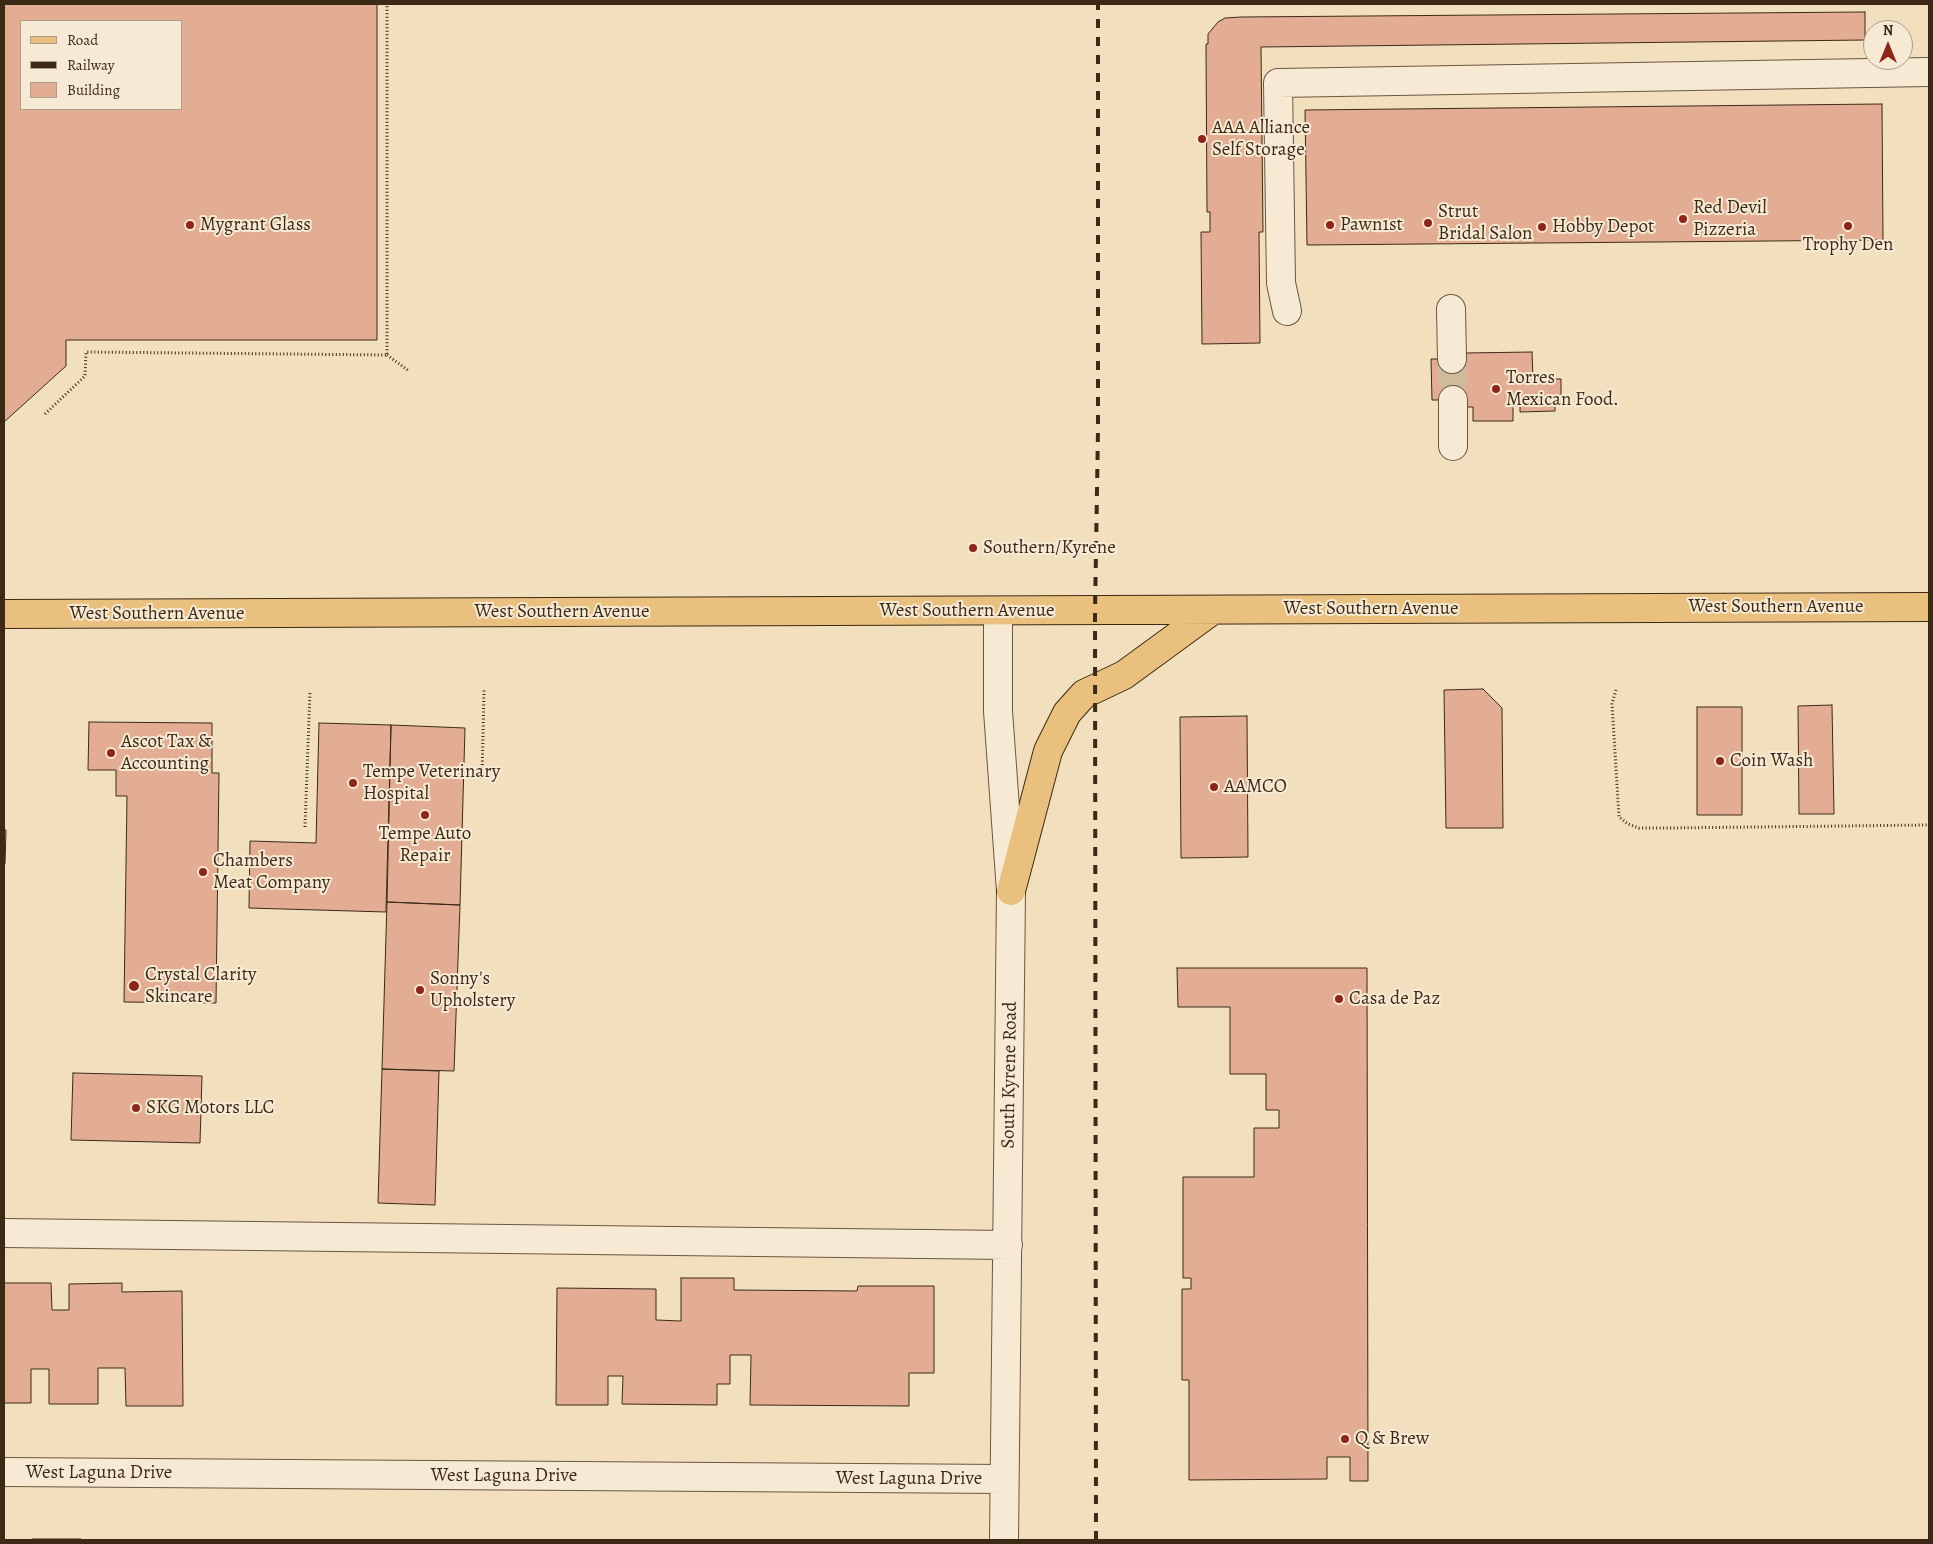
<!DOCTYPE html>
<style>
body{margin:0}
#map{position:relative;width:1933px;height:1544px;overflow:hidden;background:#f2dfbd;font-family:Alegreya,serif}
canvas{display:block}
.frame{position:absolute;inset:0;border:5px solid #3c2a16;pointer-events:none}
.legend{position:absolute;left:20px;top:20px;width:162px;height:90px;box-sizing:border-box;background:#f7ead4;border:1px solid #ac9d88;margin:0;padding:6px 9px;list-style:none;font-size:15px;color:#3c2a16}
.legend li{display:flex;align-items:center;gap:10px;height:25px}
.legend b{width:25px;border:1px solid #ac9d88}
.north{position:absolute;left:1863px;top:20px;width:50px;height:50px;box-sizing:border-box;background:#f7ead4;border:1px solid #ac9d88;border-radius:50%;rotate:0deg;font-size:14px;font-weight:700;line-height:20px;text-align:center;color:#3c2a16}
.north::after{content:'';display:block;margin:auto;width:18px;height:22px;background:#8f2418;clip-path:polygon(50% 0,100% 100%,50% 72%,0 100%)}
</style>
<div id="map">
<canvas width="1933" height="1544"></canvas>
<div class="frame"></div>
<ul class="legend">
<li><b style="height:6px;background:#e9c07e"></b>Road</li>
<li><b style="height:6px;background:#3c2a16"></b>Railway</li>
<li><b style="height:14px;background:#e2ad92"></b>Building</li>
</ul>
<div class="north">N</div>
</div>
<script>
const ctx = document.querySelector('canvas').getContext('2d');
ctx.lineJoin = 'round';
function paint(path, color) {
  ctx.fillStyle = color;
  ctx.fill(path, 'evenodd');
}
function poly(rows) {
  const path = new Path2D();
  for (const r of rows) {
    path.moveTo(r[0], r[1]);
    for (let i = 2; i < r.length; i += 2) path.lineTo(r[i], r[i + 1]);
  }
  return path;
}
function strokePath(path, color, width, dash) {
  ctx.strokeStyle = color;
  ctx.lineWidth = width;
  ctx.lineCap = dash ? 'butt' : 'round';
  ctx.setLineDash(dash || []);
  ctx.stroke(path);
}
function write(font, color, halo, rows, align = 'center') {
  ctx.font = font + ' Alegreya,serif';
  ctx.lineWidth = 4;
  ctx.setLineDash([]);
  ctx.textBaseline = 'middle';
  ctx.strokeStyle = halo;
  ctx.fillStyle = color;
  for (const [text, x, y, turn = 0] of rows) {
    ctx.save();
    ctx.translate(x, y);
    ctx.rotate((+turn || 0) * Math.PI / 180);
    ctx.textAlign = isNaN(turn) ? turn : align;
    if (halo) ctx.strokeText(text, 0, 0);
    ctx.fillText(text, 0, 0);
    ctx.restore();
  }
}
const building = poly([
 [4,4,377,4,377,340,66,340,66,366,4,422,4,4],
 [21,21,181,21,181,109,21,109,21,21],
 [1865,12,1865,40,1261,47,1263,232,1259,232,1260,343,1202,344,1201,232,1210,232,1210,212,1207,212,1206,44,1208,44,1208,34,1218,22,1225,18,1241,17,1865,12],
 [1882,104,1883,240,1307,245,1305,110,1882,104],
 [1532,352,1533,379,1561,379,1561,405,1555,406,1555,411,1520,412,1520,406,1513,406,1513,421,1473,421,1473,407,1467,407,1467,400,1432,400,1431,359,1465,359,1465,353,1532,352],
 [1483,689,1502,708,1503,828,1446,828,1444,690,1483,689],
 [1832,705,1834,814,1799,814,1798,706,1832,705],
 [1697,707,1742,707,1742,815,1697,815,1697,707],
 [1247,716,1248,857,1181,858,1180,717,1247,716],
 [89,722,212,723,212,773,219,773,216,1003,124,1002,127,796,116,796,116,770,88,770,89,722],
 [319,723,391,725,386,912,249,908,250,841,316,843,319,723],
 [391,725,465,728,460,905,387,902,391,725],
 [4,830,6,830,5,864,4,864,4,830],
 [387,902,460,905,454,1071,382,1069,387,902],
 [1177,968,1367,968,1368,1481,1350,1481,1350,1457,1327,1457,1327,1479,1189,1480,1189,1380,1182,1380,1182,1289,1191,1289,1191,1278,1183,1278,1183,1177,1254,1177,1254,1128,1279,1128,1279,1110,1266,1110,1266,1074,1230,1074,1230,1007,1178,1007,1177,968],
 [382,1069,439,1071,435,1205,378,1203,382,1069],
 [73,1073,202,1076,200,1143,71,1140,73,1073],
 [681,1278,734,1278,734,1290,857,1291,858,1286,934,1286,934,1373,909,1373,909,1406,750,1405,751,1355,730,1355,730,1384,717,1384,717,1405,622,1404,623,1376,608,1376,608,1405,556,1405,557,1288,656,1289,656,1320,681,1321,681,1278],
 [4,1283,51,1283,52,1310,69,1310,69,1284,122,1283,122,1292,182,1291,183,1406,126,1406,125,1368,98,1368,98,1404,49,1404,49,1369,31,1369,31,1403,4,1403,4,1283],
 [33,1539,81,1539,81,1540,33,1540,33,1539]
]);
const minorTunnel = poly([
 [1452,359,1453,400]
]);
const path = poly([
 [387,355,409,371],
 [45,414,85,376,86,352,387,355,387,4],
 [1616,690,1612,704,1619,817,1628,824,1639,828,1668,828,1929,825],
 [482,779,484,690],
 [305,827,310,691]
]);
const minor = poly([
 [1451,309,1452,359],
 [1287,311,1281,283,1278,83,1929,72],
 [1453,400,1453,446],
 [998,611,998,711,1011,891,1004,1540],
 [4,1233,1008,1245],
 [4,1472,1004,1479]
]);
const major = poly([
 [4,614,1929,607],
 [1011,891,1048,751,1067,713,1084,694,1124,675,1213,610]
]);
const rail = poly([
 [1096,1540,1095,611,1098,431,1098,4]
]);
const markers = [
 [1202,139,5,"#8f2418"],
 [1683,219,5,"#8f2418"],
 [1428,223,5,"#8f2418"],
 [190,225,5,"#8f2418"],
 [1330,225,5,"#8f2418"],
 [1848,226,5,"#8f2418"],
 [1542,227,5,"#8f2418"],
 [1496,389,5,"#8f2418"],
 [973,548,5,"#8f2418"],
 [111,753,5,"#8f2418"],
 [1720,761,5,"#8f2418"],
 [353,783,5,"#8f2418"],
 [1214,787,5,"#8f2418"],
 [425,815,5,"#8f2418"],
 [203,872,5,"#8f2418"],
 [134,986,6,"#8f2418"],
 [420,990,5,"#8f2418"],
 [1339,999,5,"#8f2418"],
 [136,1108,5,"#8f2418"],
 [1345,1439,5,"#8f2418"]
];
const poiNames = [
 ["AAA Alliance",1212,128],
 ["Self Storage",1212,150],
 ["Red Devil",1693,208],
 ["Pizzeria",1693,230],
 ["Strut",1438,212],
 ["Bridal Salon",1438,234],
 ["Mygrant Glass",200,225],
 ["Pawn1st",1340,225],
 ["Hobby Depot",1552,227],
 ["Trophy Den",1848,245,"center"],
 ["Torres",1506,378],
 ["Mexican Food.",1506,400],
 ["Southern/Kyrene",983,548],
 ["Ascot Tax &",121,742],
 ["Accounting",121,764],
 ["Coin Wash",1730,761],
 ["Tempe Veterinary",363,772],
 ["Hospital",363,794],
 ["AAMCO",1224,787],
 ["Tempe Auto",425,834,"center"],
 ["Repair",425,856,"center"],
 ["Chambers",213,861],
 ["Meat Company",213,883],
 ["Crystal Clarity",145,975],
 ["Skincare",145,997],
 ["Sonny's",430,979],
 ["Upholstery",430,1001],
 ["Casa de Paz",1349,999],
 ["SKG Motors LLC",146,1108],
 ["Q & Brew",1355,1439]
];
const streetNames = [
 ["West Southern Avenue",1776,607],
 ["West Southern Avenue",1371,609],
 ["West Southern Avenue",967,611],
 ["West Southern Avenue",562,612],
 ["West Southern Avenue",157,614],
 ["South Kyrene Road",1010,1075,-89],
 ["West Laguna Drive",99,1473],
 ["West Laguna Drive",504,1476],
 ["West Laguna Drive",909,1479]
];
paint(building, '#e2ad92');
strokePath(building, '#3c2a16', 1);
strokePath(minorTunnel, '#cebb9c', 28, [28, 14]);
strokePath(minor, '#6a5740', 30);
strokePath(major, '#3c2a16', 30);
strokePath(path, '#3c2a16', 3, [1, 2.5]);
strokePath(minor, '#f7ead4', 28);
strokePath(major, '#e9c07e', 28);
strokePath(rail, '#3c2a16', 4, [9, 9]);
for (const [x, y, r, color] of markers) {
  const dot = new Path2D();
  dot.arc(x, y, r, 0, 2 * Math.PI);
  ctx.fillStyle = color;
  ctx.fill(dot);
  strokePath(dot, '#f7ead4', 2);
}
write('19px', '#3c2a16', '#f7ead4', poiNames, 'left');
write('19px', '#3c2a16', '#f7ead4', streetNames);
</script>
